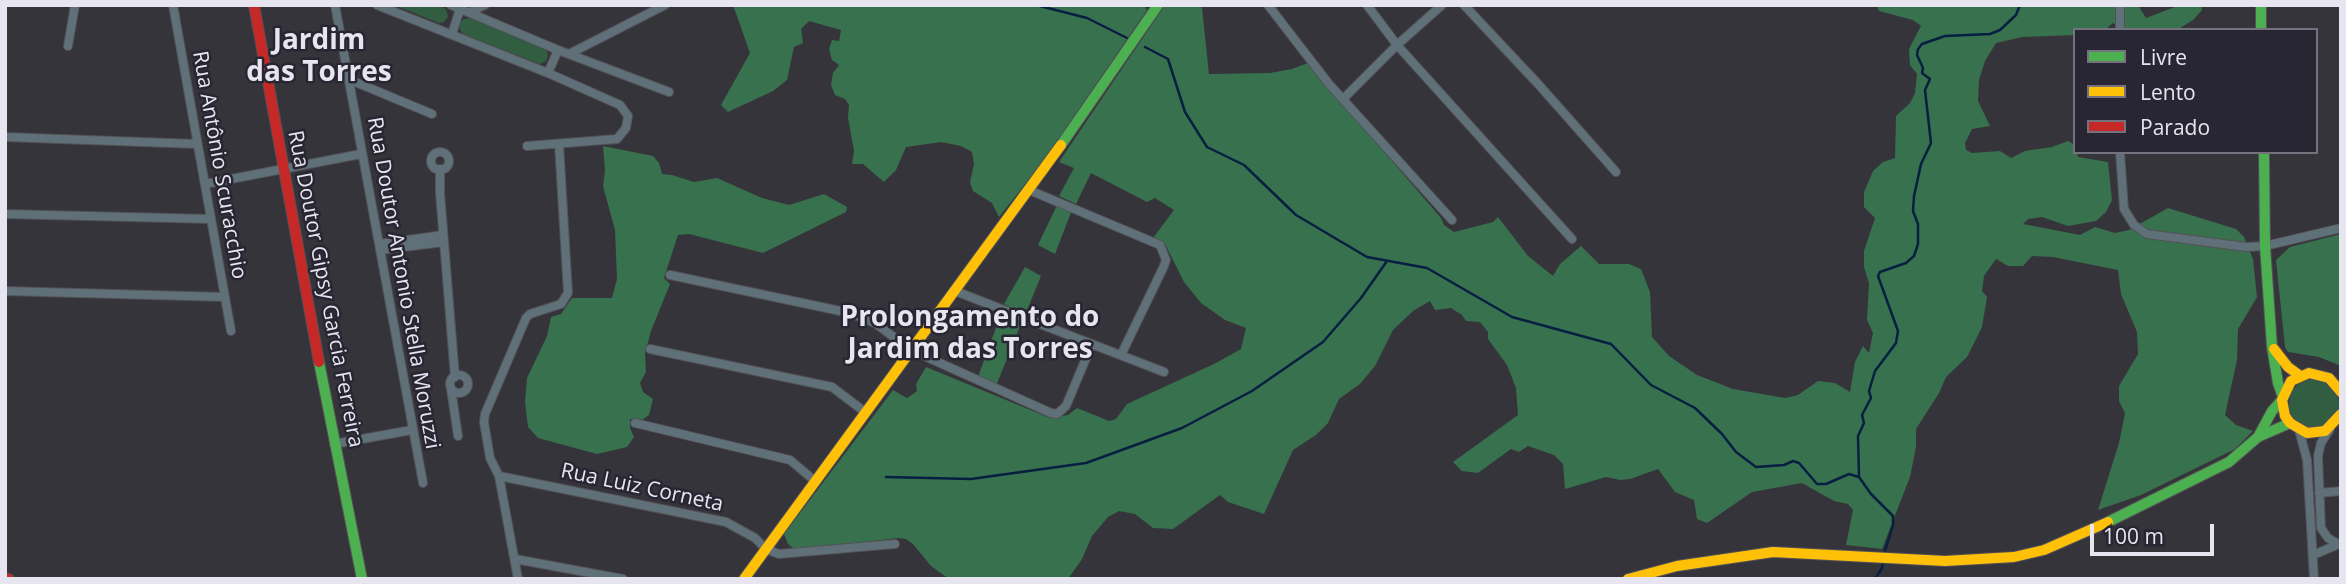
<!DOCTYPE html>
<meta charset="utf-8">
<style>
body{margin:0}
#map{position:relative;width:2346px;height:584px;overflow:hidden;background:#35343a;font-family:"Open Sans",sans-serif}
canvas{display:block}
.frame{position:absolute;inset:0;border:7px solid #e7e5ef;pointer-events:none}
.legend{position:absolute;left:2073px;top:28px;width:245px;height:126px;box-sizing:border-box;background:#292634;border:2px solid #75727f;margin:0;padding:9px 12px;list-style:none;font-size:21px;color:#e7e5ef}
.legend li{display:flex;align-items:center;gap:14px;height:35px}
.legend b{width:35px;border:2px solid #75727f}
.scale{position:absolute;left:2090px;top:524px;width:124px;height:32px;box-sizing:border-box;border:4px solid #e7e5ef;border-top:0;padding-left:9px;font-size:21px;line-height:24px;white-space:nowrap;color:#e7e5ef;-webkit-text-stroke:5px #292634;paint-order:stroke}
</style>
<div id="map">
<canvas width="2346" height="584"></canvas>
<div class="frame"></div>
<ul class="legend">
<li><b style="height:9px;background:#4caf50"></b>Livre</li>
<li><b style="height:9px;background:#ffc107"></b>Lento</li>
<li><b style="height:9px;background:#c62828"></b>Parado</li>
</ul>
<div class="scale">100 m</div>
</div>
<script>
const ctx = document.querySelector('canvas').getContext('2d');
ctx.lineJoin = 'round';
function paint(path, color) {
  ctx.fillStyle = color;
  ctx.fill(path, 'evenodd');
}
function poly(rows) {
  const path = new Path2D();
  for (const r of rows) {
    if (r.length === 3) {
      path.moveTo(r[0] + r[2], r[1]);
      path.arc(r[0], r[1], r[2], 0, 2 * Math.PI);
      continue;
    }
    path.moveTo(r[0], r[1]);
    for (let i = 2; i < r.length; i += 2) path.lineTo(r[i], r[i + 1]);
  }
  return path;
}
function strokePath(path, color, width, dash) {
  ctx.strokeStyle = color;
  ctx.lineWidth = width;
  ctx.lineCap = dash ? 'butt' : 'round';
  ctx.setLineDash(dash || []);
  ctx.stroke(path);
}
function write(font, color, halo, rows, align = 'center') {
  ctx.font = font + ' "Open Sans",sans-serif';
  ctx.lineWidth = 5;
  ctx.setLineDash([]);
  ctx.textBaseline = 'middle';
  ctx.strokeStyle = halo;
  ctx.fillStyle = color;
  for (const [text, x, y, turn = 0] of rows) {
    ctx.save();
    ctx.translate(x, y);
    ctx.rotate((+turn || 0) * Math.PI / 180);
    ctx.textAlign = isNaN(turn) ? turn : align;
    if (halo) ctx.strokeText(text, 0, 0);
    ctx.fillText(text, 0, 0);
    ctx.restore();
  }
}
const green = poly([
 [394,5,439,5,446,9,448,17,444,22,439,23],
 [470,18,546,49,548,55,546,61,540,64,463,34,459,28,460,23,464,19],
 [2314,404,25]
]);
const forest = poly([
 [733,5,1144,5,1147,10,1042,163,999,217,992,203,973,191,970,182,974,164,972,152,961,146,941,142,906,147,896,170,884,182,863,164,852,164,854,151,848,118,849,105,845,99,835,95,831,85,833,73,839,65,832,60,829,49,832,40,839,41,841,30,809,21,801,29,803,43,794,47,787,80,773,91,728,112,721,105,750,53],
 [1165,5,1198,5,1202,8,1209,74,1270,73,1292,69,1308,63,1441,218,1444,225,1454,232,1493,222,1498,217,1528,256,1553,276,1560,264,1581,246,1599,264,1629,264,1641,269,1650,292,1652,337,1669,356,1697,375,1733,389,1785,398,1798,395,1818,381,1835,383,1850,392,1855,362,1863,346,1869,353,1873,333,1867,320,1869,283,1864,267,1864,251,1875,218,1864,207,1864,192,1873,171,1883,162,1895,158,1896,116,1910,103,1915,93,1917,74,1910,65,1909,49,1921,26,1913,20,1879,11,1877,5,2138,5,2146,18,2180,5,2201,5,2202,10,2193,20,2177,30,2122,30,2113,23,2105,30,2075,30,2075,35,2022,37,1996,43,1985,61,1979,80,1978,101,1990,126,1972,129,1965,143,1966,150,1972,153,2000,151,2011,158,2025,151,2052,147,2068,141,2075,145,2075,152,2077,152,2078,157,2108,162,2112,200,2106,212,2096,221,2068,226,2042,217,2028,219,2023,224,2080,235,2095,227,2115,233,2129,230,2168,208,2236,229,2244,237,2253,259,2257,297,2238,329,2237,360,2225,415,2236,425,2253,431,2235,449,2141,495,2098,510,2119,443,2125,413,2119,401,2119,386,2138,354,2137,332,2121,294,2118,270,2053,257,2032,256,2023,266,2008,266,1996,259,1984,276,1982,291,1987,297,1982,327,1967,357,1946,377,1939,393,1916,429,1916,447,1910,477,1882,549,1846,545,1853,510,1848,504,1834,501,1802,483,1752,492,1707,523,1697,519,1694,500,1675,492,1658,469,1630,479,1620,480,1606,477,1565,489,1563,464,1554,455,1528,446,1519,452,1511,449,1478,473,1462,471,1453,462,1518,415,1516,388,1507,365,1488,339,1488,332,1480,322,1466,321,1462,315,1451,308,1435,310,1430,301,1413,311,1393,330,1375,366,1360,384,1339,399,1328,423,1316,435,1293,450,1264,514,1228,502,1220,495,1173,529,1153,528,1135,514,1119,511,1108,517,1092,536,1082,559,1068,579,949,579,931,566,913,544,906,539,898,538,806,550,794,549,788,544,784,534,893,390,907,398,913,394,917,391,916,384,926,367,1050,418,1068,415,1077,408,1109,421,1116,419,1127,404,1216,363,1241,349,1246,328,1225,320,1201,303,1184,282,1165,244,1153,238,1174,210,1155,198,1147,202,1091,173,1076,204,1059,196,1074,168,1059,162],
 [603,146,653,156,659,163,662,174,672,175,694,182,717,178,762,198,789,205,824,194,847,207,846,212,763,253,689,234,678,235,664,278,670,284,651,331,645,353,646,372,640,383,643,392,653,399,649,415,642,420,630,419,630,428,634,437,627,447,597,454,538,438,528,427,525,402,527,378,547,336,551,317,561,314,572,298,612,298,617,279,615,230,603,186,605,170],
 [1057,205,1072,210,1055,254,1038,245],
 [2341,234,2341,366,2319,357,2288,352,2285,347,2276,260,2290,247],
 [1025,267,1041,276,1025,315,1004,304],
 [1001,314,1022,321,996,386,978,377]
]);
const stream = poly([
 [1036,5,1087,18,1127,38],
 [1145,47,1168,59,1185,112,1207,147,1244,165,1296,215,1367,257,1427,268,1512,317,1611,344,1651,385,1695,408,1722,434,1736,452,1756,467,1784,465,1793,461,1799,463,1817,484,1826,484,1849,474,1859,477],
 [886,477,971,479,1086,463,1182,428,1252,391,1323,342,1361,298,1387,261],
 [1884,554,1893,525,1893,516,1871,494,1859,477,1858,436,1864,423,1862,415,1871,398,1869,391,1875,371,1896,343,1898,331,1878,276,1880,272,1906,263,1914,256,1918,244,1918,224,1913,211,1914,196,1921,164,1931,143,1925,90,1930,79,1922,73,1923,68,1917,55,1918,49,1922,44,1945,36,1990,34,2000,30,2016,15,2020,5],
 [1875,579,1882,568,1883,561]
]);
const street = poly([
 [173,5,231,331],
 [335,5,423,483],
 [377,5,548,73,620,105,628,116,626,128,617,139,527,146],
 [451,5,558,50,669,92],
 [1268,5,1329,84,1452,220],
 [1367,5,1397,45,1572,239],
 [1464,5,1539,85,1616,172],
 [470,12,485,5],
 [2120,30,2120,5],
 [452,34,460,9],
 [68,46,75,5],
 [569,54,665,5],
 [548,73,558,50],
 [348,79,432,114],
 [1343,99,1397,45,1442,5],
 [5,137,197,144],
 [2120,152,2124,209,2134,225,2147,234,2246,247,2265,246,2341,228],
 [440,161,9],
 [440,169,440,193,455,377],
 [205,184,361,154],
 [1029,190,1160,245,1166,260,1164,266,1121,355],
 [5,214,211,219],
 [379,244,443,235],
 [380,250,444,242],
 [670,275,850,313,875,323,911,350,1051,413,1057,414,1066,406,1092,344],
 [5,291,225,297],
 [955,291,1164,372],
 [650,349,832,387,865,412],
 [459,384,9],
 [451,389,458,436],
 [635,423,790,460,815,481],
 [2330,429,2321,443,2318,456,2321,528,2328,538,2338,544],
 [2299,430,2307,460,2314,579],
 [334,444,412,430],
 [499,476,726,522,755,538,766,549,779,554,895,544],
 [2319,493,2341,491],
 [2313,555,2339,544],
 [515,559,623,579],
 [518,579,499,476,490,458,484,422,485,414,526,318,530,314,561,304,568,293,559,144]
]);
const fast = poly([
 [2261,5,2261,30],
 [1061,145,1158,5],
 [2264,152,2265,246,2272,347,2278,383,2283,397],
 [319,362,362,579],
 [2258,437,2272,411,2282,400],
 [2108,522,2229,462,2258,437,2290,423]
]);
const slow = poly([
 [2274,349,2288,367,2299,375],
 [2341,392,2329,378,2309,373,2291,381,2282,400,2285,416,2290,423,2307,433,2325,431,2341,414],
 [744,579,1061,145],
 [1628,579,1677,566,1773,552,1945,561,2014,557,2044,550,2108,522]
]);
const jam = poly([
 [254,5,319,362],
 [5,578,9,579]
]);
const streetNames = [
 ["Rua Antônio Scuracchio",219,165,80],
 ["Rua Doutor Antonio Stella Moruzzi",403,283,80],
 ["Rua Doutor Gipsy Garcia Ferreira",325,289,79],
 ["Rua Luiz Corneta",642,488,12]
];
const districtNames = [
 ["Jardim",319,41],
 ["das Torres",319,73],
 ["Prolongamento do",970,318],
 ["Jardim das Torres",970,350]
];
paint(green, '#315d41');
paint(forest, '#38714e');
strokePath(stream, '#071f40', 2.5);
strokePath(street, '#525156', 10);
strokePath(fast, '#525156', 12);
strokePath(slow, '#525156', 12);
strokePath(jam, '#525156', 12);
strokePath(street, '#5f7078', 8);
strokePath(fast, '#4caf50', 10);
strokePath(slow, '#ffc107', 10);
strokePath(jam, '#c62828', 10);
write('21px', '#e7e5ef', '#292634', streetNames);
write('bold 28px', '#e7e5ef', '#292634', districtNames);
</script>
